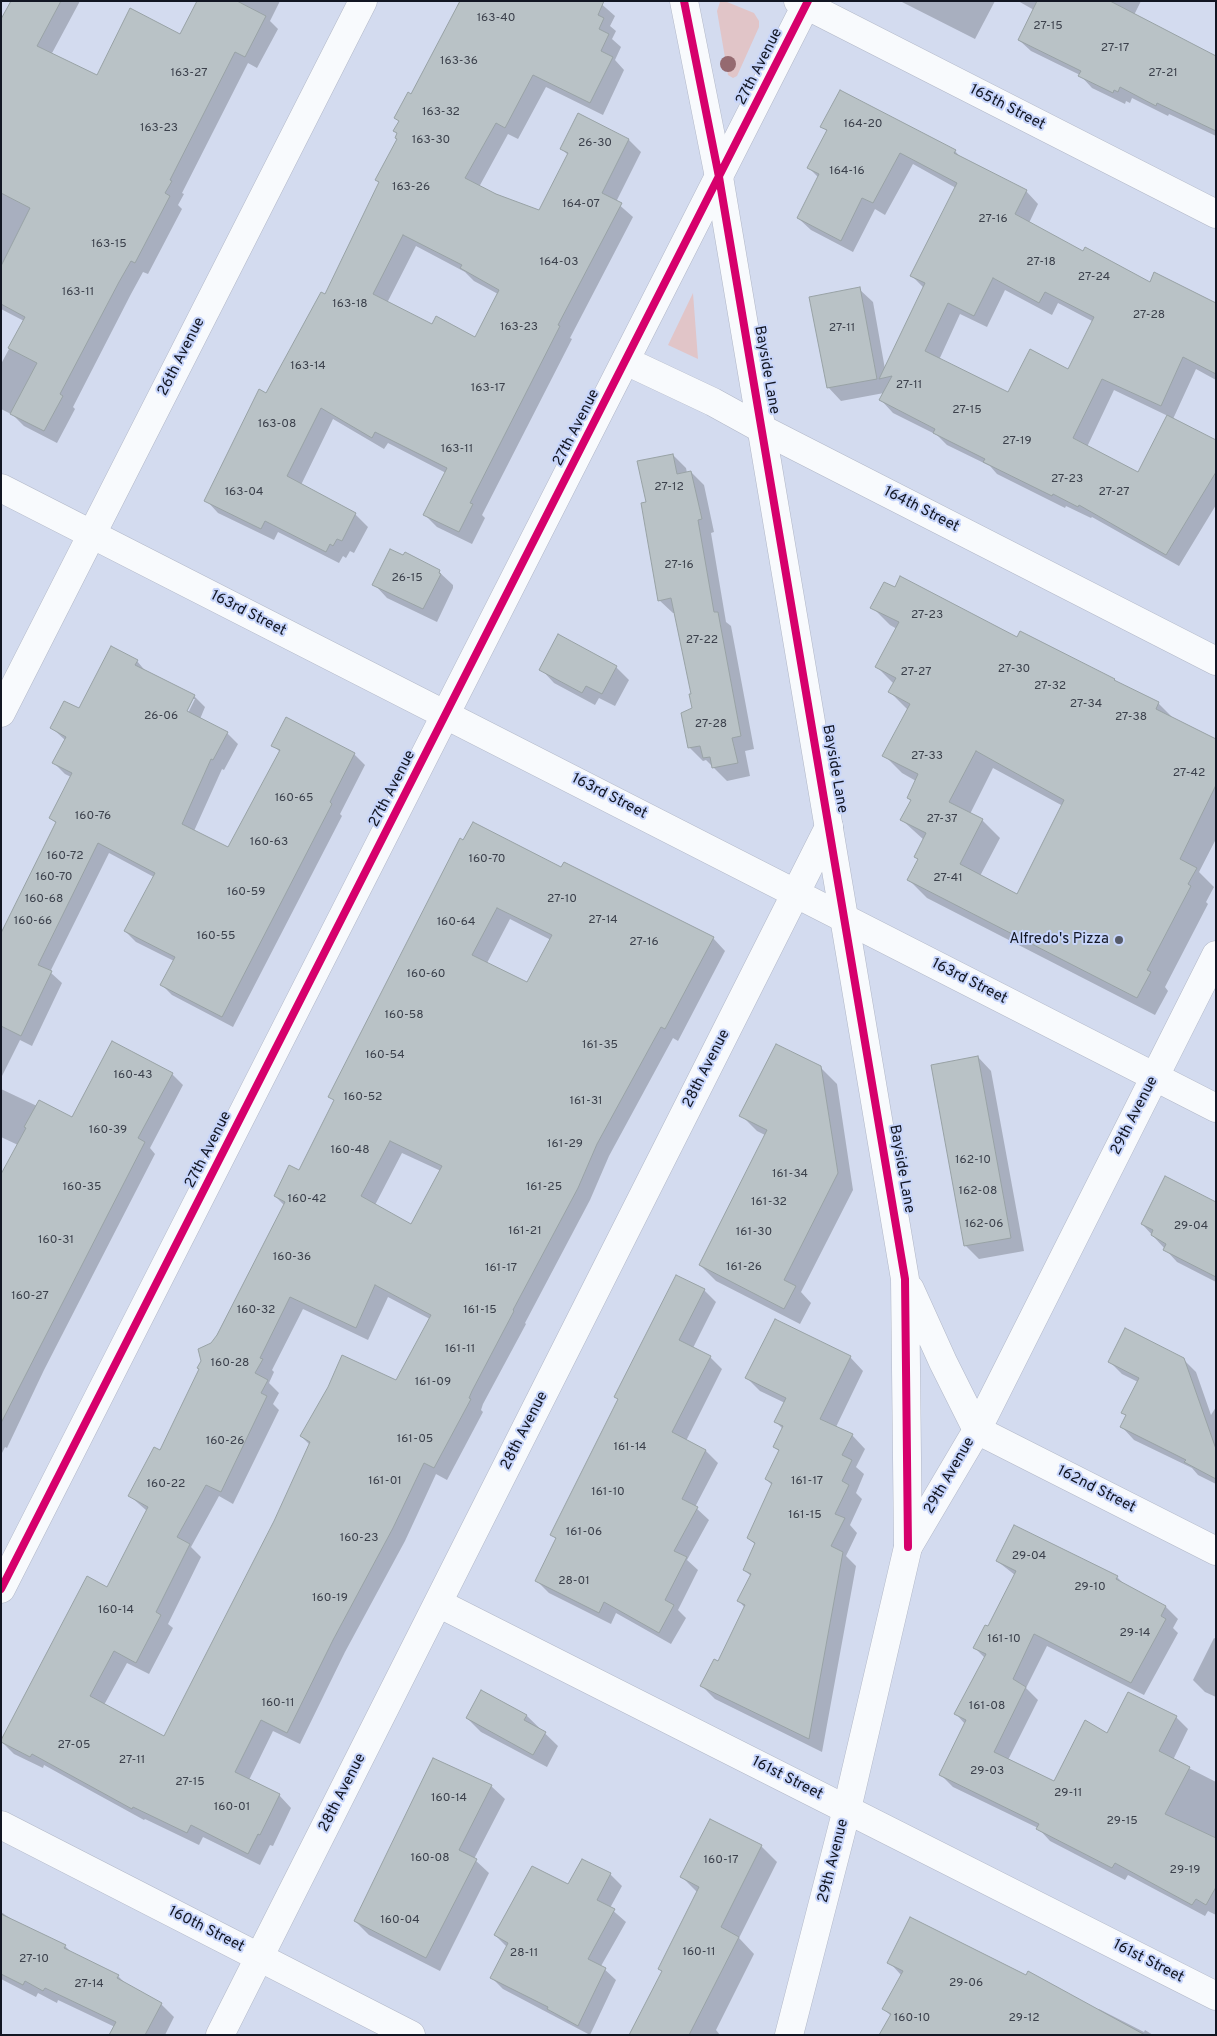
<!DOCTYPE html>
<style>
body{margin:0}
#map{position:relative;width:1217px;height:2036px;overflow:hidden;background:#d3dbef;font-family:Overpass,sans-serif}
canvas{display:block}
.frame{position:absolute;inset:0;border:2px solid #121623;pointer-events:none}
</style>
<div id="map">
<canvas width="1217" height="2036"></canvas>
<div class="frame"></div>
</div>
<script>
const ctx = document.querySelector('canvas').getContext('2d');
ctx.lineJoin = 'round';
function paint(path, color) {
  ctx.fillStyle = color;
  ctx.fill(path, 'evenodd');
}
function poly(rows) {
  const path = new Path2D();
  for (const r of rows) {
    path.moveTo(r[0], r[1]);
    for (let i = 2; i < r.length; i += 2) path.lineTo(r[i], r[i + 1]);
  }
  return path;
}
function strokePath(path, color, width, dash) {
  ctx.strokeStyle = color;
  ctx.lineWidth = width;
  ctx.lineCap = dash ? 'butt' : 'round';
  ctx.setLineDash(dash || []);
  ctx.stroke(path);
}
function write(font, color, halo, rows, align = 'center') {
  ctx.font = font + ' Overpass,sans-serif';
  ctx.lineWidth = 4;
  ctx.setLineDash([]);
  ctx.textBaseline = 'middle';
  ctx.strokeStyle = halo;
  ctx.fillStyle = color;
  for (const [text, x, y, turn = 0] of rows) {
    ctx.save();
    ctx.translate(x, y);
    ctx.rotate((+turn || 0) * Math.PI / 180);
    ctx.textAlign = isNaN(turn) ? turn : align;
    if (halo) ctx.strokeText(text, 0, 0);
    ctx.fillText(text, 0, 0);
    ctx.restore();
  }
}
const green = poly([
 [720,2,727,2,754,13,759,21,759,27,737,76,733,78,728,75,717,11],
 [693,293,698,359,668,345]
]);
const shadow = poly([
 [12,1,80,1,51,55,98,77,181,36,199,1,280,1,270,21,278,29,257,68,248,63,182,193,184,194,178,205,182,209,148,274,143,272,131,294,73,407,75,409,57,443,24,426,13,415,1,409,1,364,24,321,1,309,1,23],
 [460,1,598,1,615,16,610,26,616,31,612,39,621,47,615,60,624,70,603,115,546,87,518,139,508,134,479,187,540,212,568,155,561,148,629,140,641,152,616,202,633,217,570,338,572,339,482,515,485,518,472,544,437,527,425,515,446,473,388,443,384,449,333,419,301,485,355,514,368,527,354,553,350,551,346,558,343,556,339,563,278,532,274,540,218,513,206,500,326,296,380,183,376,179,398,139,400,122,396,118,411,95,458,7,457,6],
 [416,246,465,272,474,281,498,294,475,339,432,326,387,303],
 [900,1,995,1,975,39],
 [1018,1,1141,1,1134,15,1216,83,1216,136,1169,114,1168,116,1132,98,1130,103,1126,101,1125,104,1092,88,1080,75,1031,51,1019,40,1034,10],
 [840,92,955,151,962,159,1026,191,1038,204,1029,223,1083,252,1150,283,1216,305,1216,380,1196,369,1173,419,1216,441,1216,505,1179,566,1092,517,1091,518,1066,506,1065,508,997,474,990,466,947,445,937,435,893,413,881,400,884,393,841,401,828,387,859,289,873,302,885,369,924,288,912,276,956,188,913,164,885,215,875,209,853,252,811,230,798,218,819,178,809,168,828,132,822,127],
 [1005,290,1052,315,1058,303,1094,322,1069,371,1008,394,939,360,960,314,987,327],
 [1114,390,1168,416,1139,474,1087,447],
 [673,455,686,468,687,473,691,472,704,485,714,532,711,533,726,622,731,626,754,749,745,751,750,776,727,781,706,760,703,761,689,747,693,708,692,695,676,613,673,613,659,600,647,503],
 [439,572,453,585,453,588,437,622,387,598,374,584],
 [872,607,1018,638,1021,632,1158,703,1175,720,1216,741,1216,839,1199,872,1214,887,1206,902,1208,904,1165,987,1168,991,1155,1015,927,898,909,880,919,860,915,857,924,840,902,820,912,801,908,798,916,781,902,773,884,755,908,710,890,692,894,684,877,667,897,629,890,625],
 [993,768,1063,806,1017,895,980,876,1000,838,982,820,970,814],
 [137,661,147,673,194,696,205,707,200,719,227,733,238,744,224,770,222,769,194,831,228,849,280,752,273,745,354,754,365,765,340,814,342,816,233,1027,172,995,161,984,174,961,136,942,125,931,154,877,109,853,50,972,62,983,32,1046,20,1040,1,1078,1,935,57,824,50,818,71,777,65,774,54,763,65,740,52,728,79,710],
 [192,699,195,699,186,717,183,716],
 [616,667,629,680,615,706,599,698,595,705,554,683,541,669],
 [460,840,562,868,713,938,725,951,678,1041,673,1038,609,1156,590,1200,525,1323,526,1324,483,1404,481,1410,483,1412,447,1480,436,1474,405,1541,345,1652,300,1744,273,1731,249,1780,279,1795,291,1808,273,1846,270,1845,260,1865,203,1837,199,1845,145,1819,144,1820,44,1765,43,1768,14,1754,2,1742,108,1589,147,1511,130,1496,160,1452,212,1344,285,1206,275,1196,300,1172,335,1101,330,1096],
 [510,919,551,940,528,984,487,963],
 [402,1153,441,1171,411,1226,375,1205],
 [388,1297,430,1319,397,1382,301,1436,310,1445,275,1521,164,1738,104,1705,127,1663,149,1674,173,1628,168,1624,201,1557,191,1547,219,1496,233,1504,279,1410,273,1404,279,1393,269,1383,274,1372,272,1370,303,1309,368,1340],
 [978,1057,991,1071,1024,1251,979,1259,965,1245],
 [821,1068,837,1084,853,1190,801,1292,811,1303,800,1324,716,1281,700,1265,765,1135,757,1131,741,1115],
 [172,1074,183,1085,150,1148,155,1154,44,1370,7,1448,5,1447,1,1455,1,1178,18,1145,1,1137,1,1089,37,1106,73,1119],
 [1216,1204,1216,1282,1177,1262,1142,1224],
 [704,1290,716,1302,693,1348,710,1357,722,1369,686,1441,706,1451,718,1463,695,1507,709,1520,687,1560,698,1570,678,1610,686,1618,671,1644,616,1613,611,1624,549,1593,537,1581,557,1540,552,1535,619,1400,616,1397],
 [850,1357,863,1371,836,1427,852,1435,865,1449,856,1467,864,1474,856,1493,862,1499,850,1525,857,1533,846,1556,856,1566,822,1752,715,1699,702,1686,718,1662,745,1608,739,1601,751,1576,744,1570,756,1545,748,1538,772,1485,766,1479,780,1452,774,1447,783,1429,776,1422,785,1403,760,1391,747,1378],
 [1183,1359,1196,1372,1211,1415,1216,1407,1216,1484,1198,1475,1192,1468,1134,1440,1122,1427,1127,1417,1123,1412,1138,1382,1122,1374,1110,1362],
 [997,1561,1117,1577,1124,1584,1166,1607,1178,1619,1173,1628,1178,1633,1144,1695,1047,1646,1026,1688,1038,1700,1008,1760,1054,1783,1108,1735,1176,1717,1188,1729,1173,1760,1216,1782,1216,1915,1208,1911,1205,1916,1128,1875,1125,1880,1050,1841,1038,1828,953,1787,941,1775,965,1724,956,1714,985,1658,975,1648,988,1628,1015,1575],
 [1214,1638,1216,1639,1216,1697,1205,1692,1193,1680],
 [481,1692,527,1716,558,1746,547,1767,481,1732,467,1718],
 [491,1786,505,1799,474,1859,489,1873,440,1971,369,1935,355,1921],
 [711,1820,761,1846,777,1862,739,1938,754,1954,716,2030,720,2035,630,2035,663,1972,660,1969,698,1893,682,1877],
 [583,1860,610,1874,622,1886,610,1908,626,1922,601,1966,616,1980,590,2035,503,1989,492,1978,507,1947,495,1935,569,1886],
 [1,1912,17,1923,65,1946,73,1954,118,1976,128,1986,161,2004,174,2017,165,2035,111,2035,115,2027,58,2000,57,2003,38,1993,36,1997,1,1979],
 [889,1962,1098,2011,1099,2009,1144,2032,1145,2030,1153,2035,885,2035,891,2016,884,2009,902,1976]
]);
const building = poly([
 [11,1,61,1,37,46,97,75,130,8,180,34,197,1,237,1,266,16,245,57,235,52,170,180,172,181,165,193,170,196,135,263,131,261,119,282,60,394,63,396,44,431,10,414,37,363,8,348,25,317,1,304,1,266,30,208,1,193,1,19,11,1],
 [460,1,604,1,598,15,604,18,599,29,609,34,601,51,613,57,590,103,533,75,505,128,496,123,465,178,496,194,539,210,568,153,560,149,578,113,629,139,602,193,622,203,558,325,560,326,470,503,473,504,459,532,423,515,447,468,375,432,372,438,321,408,287,476,356,513,342,541,337,539,333,546,330,544,326,552,265,521,261,529,204,501,259,389,266,393,321,292,325,294,379,182,375,180,397,139,395,138,397,133,393,131,399,121,394,118,408,92,411,94,460,1],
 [403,235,462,265,460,268,499,290,475,337,436,316,432,324,373,294,403,235],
 [1037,1,1110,1,1216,56,1216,131,1157,103,1156,106,1120,87,1118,92,1114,90,1113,93,1078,76,1081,71,1018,40,1037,1],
 [840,90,956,150,954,153,1027,190,1015,214,1083,251,1085,247,1150,282,1154,272,1216,303,1216,374,1183,357,1161,406,1102,379,1073,438,1138,472,1167,415,1216,440,1216,472,1166,555,1079,505,1078,507,1053,494,1052,496,983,462,985,459,933,433,935,429,879,400,892,376,879,379,925,283,910,276,957,183,900,153,873,203,862,198,841,241,797,218,819,174,807,168,827,130,820,127,840,90],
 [993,278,1039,303,1045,292,1094,317,1068,369,1030,349,1008,392,925,351,948,303,974,316,993,278],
 [860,287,877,379,827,388,809,297,860,287],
 [673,454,677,474,691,471,702,519,698,520,714,612,718,612,741,736,732,738,738,763,712,768,710,757,703,758,700,746,688,748,681,713,692,708,689,694,691,694,671,598,658,601,641,503,646,502,637,461,673,454],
 [390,549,403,555,405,552,440,570,439,573,441,574,423,609,372,585,390,549],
 [900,576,1017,637,1020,631,1115,679,1114,680,1159,702,1156,709,1216,739,1216,785,1180,859,1197,868,1188,884,1191,886,1147,970,1151,972,1137,998,907,880,918,859,914,857,926,833,900,820,911,800,907,798,918,774,882,756,910,704,888,692,896,678,875,667,899,622,870,608,884,582,895,587,900,576],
 [976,751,1064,800,1017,894,960,864,983,819,949,802,976,751],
 [558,634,617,666,602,694,586,686,582,693,539,670,558,634],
 [111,646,138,660,135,665,195,695,187,711,228,732,213,760,211,759,182,824,228,847,280,750,271,746,286,717,355,753,330,802,332,804,222,1017,160,985,175,957,124,931,155,873,98,843,38,965,52,971,21,1036,1,1026,1,933,56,822,49,818,72,773,52,763,66,737,50,728,64,701,79,708,111,646],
 [473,822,561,867,564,862,714,937,665,1029,661,1027,597,1144,578,1188,513,1310,514,1311,472,1391,469,1398,471,1399,434,1468,424,1463,393,1528,333,1640,287,1733,261,1720,235,1772,280,1794,260,1835,258,1834,248,1854,191,1825,187,1833,133,1807,132,1809,32,1754,30,1757,1,1742,1,1740,87,1576,107,1587,148,1507,128,1496,154,1447,160,1450,199,1369,197,1368,201,1361,198,1349,211,1343,217,1335,285,1202,274,1196,289,1165,299,1170,334,1100,328,1097,460,838,463,840,473,822],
 [497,908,552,935,527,982,472,955,497,908],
 [390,1141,442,1166,411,1224,361,1196,390,1141],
 [375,1285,431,1315,396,1380,342,1355,328,1387,300,1436,310,1442,274,1521,164,1736,90,1696,114,1651,136,1663,161,1615,156,1612,190,1544,177,1537,206,1485,221,1492,267,1396,261,1393,268,1380,255,1373,263,1359,260,1358,290,1297,356,1328,375,1285],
 [112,1041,173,1073,138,1138,145,1142,1,1423,1,1174,26,1128,24,1127,39,1100,72,1117,112,1041],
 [776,1044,821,1066,838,1173,784,1280,796,1286,784,1309,699,1265,767,1130,739,1116,776,1044],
 [978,1056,1011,1238,964,1246,931,1065,978,1056],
 [1165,1176,1216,1202,1216,1277,1163,1250,1166,1244,1151,1235,1153,1230,1141,1224,1165,1176],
 [676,1275,705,1289,679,1340,711,1356,672,1432,706,1450,682,1499,698,1507,674,1551,687,1557,665,1600,674,1605,659,1633,604,1602,599,1613,535,1581,556,1538,550,1535,618,1399,614,1397,676,1275],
 [775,1319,851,1356,820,1419,853,1434,842,1455,852,1460,842,1481,849,1485,835,1514,845,1518,831,1546,843,1552,809,1739,700,1686,714,1659,718,1661,745,1605,737,1601,751,1574,743,1570,755,1543,747,1538,772,1483,765,1479,779,1450,773,1447,783,1426,774,1422,786,1398,745,1378,775,1319],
 [1125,1328,1184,1358,1216,1449,1216,1479,1184,1462,1186,1460,1120,1427,1126,1415,1121,1413,1139,1378,1108,1362,1125,1328],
 [1014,1525,1118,1576,1116,1579,1166,1606,1161,1616,1166,1619,1131,1683,1034,1634,1013,1679,1026,1687,994,1752,1054,1781,1085,1720,1107,1733,1128,1692,1177,1716,1159,1751,1190,1767,1165,1814,1216,1838,1216,1887,1206,1905,1196,1899,1192,1905,1115,1863,1112,1868,1036,1829,1039,1824,939,1775,966,1720,954,1714,986,1654,973,1648,985,1625,988,1626,1016,1571,996,1561,1014,1525],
 [481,1690,527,1715,524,1720,546,1732,533,1755,466,1718,481,1690],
 [433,1758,492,1785,459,1850,477,1859,426,1958,354,1921,433,1758],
 [710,1819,762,1845,721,1927,739,1937,689,2035,629,2035,662,1971,658,1969,699,1887,680,1877,710,1819],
 [582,1859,611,1873,597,1900,615,1909,588,1959,606,1968,578,2026,547,2009,548,2007,490,1978,508,1943,494,1935,532,1866,568,1884,582,1859],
 [1,1914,66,1945,64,1948,119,1975,117,1978,162,2003,145,2035,109,2035,116,2022,45,1988,43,1991,25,1981,23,1985,1,1974,1,1914],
 [910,1917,1026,1975,1028,1971,1145,2035,879,2035,891,2014,882,2009,903,1971,887,1963,910,1917]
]);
const minor = poly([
 [798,1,1216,214],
 [626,361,713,402,762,429,1216,661],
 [1,488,1216,1108],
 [1,713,363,1],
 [977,1430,1216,1551],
 [908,1547,977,1430,1216,955],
 [1,1589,808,1],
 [438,1603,1216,1996],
 [220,2035,829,827]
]);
const tertiary = poly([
 [684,1,719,177,905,1279,908,1547,847,1809,789,2035],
 [910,1289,943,1362,977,1430],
 [1,1825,411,2035]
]);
const cycleway = poly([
 [684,1,719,177,905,1279,908,1547],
 [1,1589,808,1]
]);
const trees = [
 [728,64]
];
const markers = [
 [1119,940,5,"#565b6a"]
];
const numberNames = [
 ["163-40",496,19],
 ["27-15",1048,27],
 ["27-17",1115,49],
 ["163-36",459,62],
 ["163-27",189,74],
 ["27-21",1163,74],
 ["163-32",441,113],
 ["164-20",863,125],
 ["163-23",159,129],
 ["163-30",431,141],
 ["26-30",595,144],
 ["164-16",847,172],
 ["163-26",411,188],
 ["164-07",581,205],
 ["27-16",993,220],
 ["163-15",109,245],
 ["164-03",559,263],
 ["27-18",1041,263],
 ["27-24",1094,278],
 ["163-11",78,293],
 ["163-18",350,305],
 ["27-28",1149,316],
 ["163-23",519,328],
 ["27-11",842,329],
 ["163-14",308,367],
 ["27-11",909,386],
 ["163-17",488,389],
 ["27-15",967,411],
 ["163-08",277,425],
 ["27-19",1017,442],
 ["163-11",457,450],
 ["27-23",1067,480],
 ["27-12",669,488],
 ["163-04",244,493],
 ["27-27",1114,493],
 ["27-16",679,566],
 ["26-15",407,579],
 ["27-23",927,616],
 ["27-22",702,641],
 ["27-30",1014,670],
 ["27-27",916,673],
 ["27-32",1050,687],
 ["27-34",1086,705],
 ["26-06",161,717],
 ["27-38",1131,718],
 ["27-28",711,725],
 ["27-33",927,757],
 ["27-42",1189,774],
 ["160-65",294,799],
 ["160-76",93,817],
 ["27-37",942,820],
 ["160-63",269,843],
 ["160-72",65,857],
 ["160-70",487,860],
 ["160-70",54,878],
 ["27-41",948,879],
 ["160-59",246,893],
 ["160-68",44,900],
 ["27-10",562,900],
 ["27-14",603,921],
 ["160-66",33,922],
 ["160-64",456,923],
 ["160-55",216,937],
 ["27-16",644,943],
 ["160-60",426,975],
 ["160-58",404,1016],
 ["161-35",600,1046],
 ["160-54",385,1056],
 ["160-43",133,1076],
 ["160-52",363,1098],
 ["161-31",586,1102],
 ["160-39",108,1131],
 ["161-29",565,1145],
 ["160-48",350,1151],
 ["162-10",973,1161],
 ["161-34",790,1175],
 ["160-35",82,1188],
 ["161-25",544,1188],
 ["162-08",978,1192],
 ["160-42",307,1200],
 ["161-32",769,1203],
 ["162-06",984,1225],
 ["29-04",1191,1227],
 ["161-21",525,1232],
 ["161-30",754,1233],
 ["160-31",56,1241],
 ["160-36",292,1258],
 ["161-26",744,1268],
 ["161-17",501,1269],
 ["160-27",30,1297],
 ["160-32",256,1311],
 ["161-15",480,1311],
 ["161-11",460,1350],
 ["160-28",230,1364],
 ["161-09",433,1383],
 ["161-05",415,1440],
 ["160-26",225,1442],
 ["161-14",630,1448],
 ["161-01",385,1482],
 ["161-17",807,1482],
 ["160-22",166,1485],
 ["161-10",608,1493],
 ["161-15",805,1516],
 ["161-06",584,1533],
 ["160-23",359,1539],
 ["29-04",1029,1557],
 ["28-01",574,1582],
 ["29-10",1090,1588],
 ["160-19",330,1599],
 ["160-14",116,1611],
 ["29-14",1135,1634],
 ["161-10",1004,1640],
 ["160-11",278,1704],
 ["161-08",987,1707],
 ["27-05",74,1746],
 ["27-11",132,1761],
 ["29-03",987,1772],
 ["27-15",190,1783],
 ["29-11",1068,1794],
 ["160-14",449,1799],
 ["160-01",232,1808],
 ["29-15",1122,1822],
 ["160-08",430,1859],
 ["160-17",721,1861],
 ["29-19",1185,1871],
 ["160-04",400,1921],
 ["160-11",699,1953],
 ["28-11",524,1954],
 ["27-10",34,1960],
 ["29-06",966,1984],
 ["27-14",89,1985],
 ["160-10",912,2019],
 ["29-12",1024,2019]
];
const streetNames = [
 ["27th Avenue",760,67,-63],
 ["165th Street",1007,108,27],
 ["26th Avenue",182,357,-63],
 ["Bayside Lane",766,370,80],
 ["27th Avenue",577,428,-63],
 ["164th Street",921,510,27],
 ["163rd Street",248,614,27],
 ["Bayside Lane",834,769,80],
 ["27th Avenue",393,789,-63],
 ["163rd Street",609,797,27],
 ["163rd Street",969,982,27],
 ["28th Avenue",707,1069,-63],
 ["29th Avenue",1135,1116,-63],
 ["27th Avenue",209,1150,-63],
 ["Bayside Lane",901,1169,80],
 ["28th Avenue",525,1431,-63],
 ["29th Avenue",950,1476,-60],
 ["162nd Street",1096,1490,27],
 ["161st Street",787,1779,27],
 ["28th Avenue",343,1793,-63],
 ["29th Avenue",834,1861,-76],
 ["160th Street",206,1930,27],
 ["161st Street",1148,1962,27]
];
const poiNames = [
 ["Alfredo's Pizza",1109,940]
];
paint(green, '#e1c5c8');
paint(shadow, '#0003');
paint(building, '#b9c2c6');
strokePath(building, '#98a2a5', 1);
strokePath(minor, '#b1b7c7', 29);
strokePath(tertiary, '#b1b7c7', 29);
strokePath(minor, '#f8fafd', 28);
strokePath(tertiary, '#f8fafd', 28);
strokePath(cycleway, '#d6006c', 8);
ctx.fillStyle = '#956a70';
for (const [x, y] of trees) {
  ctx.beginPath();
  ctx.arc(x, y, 8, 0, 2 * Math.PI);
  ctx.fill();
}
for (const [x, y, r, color] of markers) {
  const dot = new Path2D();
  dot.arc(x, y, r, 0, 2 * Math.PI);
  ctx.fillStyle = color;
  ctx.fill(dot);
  strokePath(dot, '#c7d5fb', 2);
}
write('12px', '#3c414c', null, numberNames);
write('15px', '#121623', '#c7d5fb', streetNames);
write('15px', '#121623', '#c7d5fb', poiNames, 'right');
</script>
